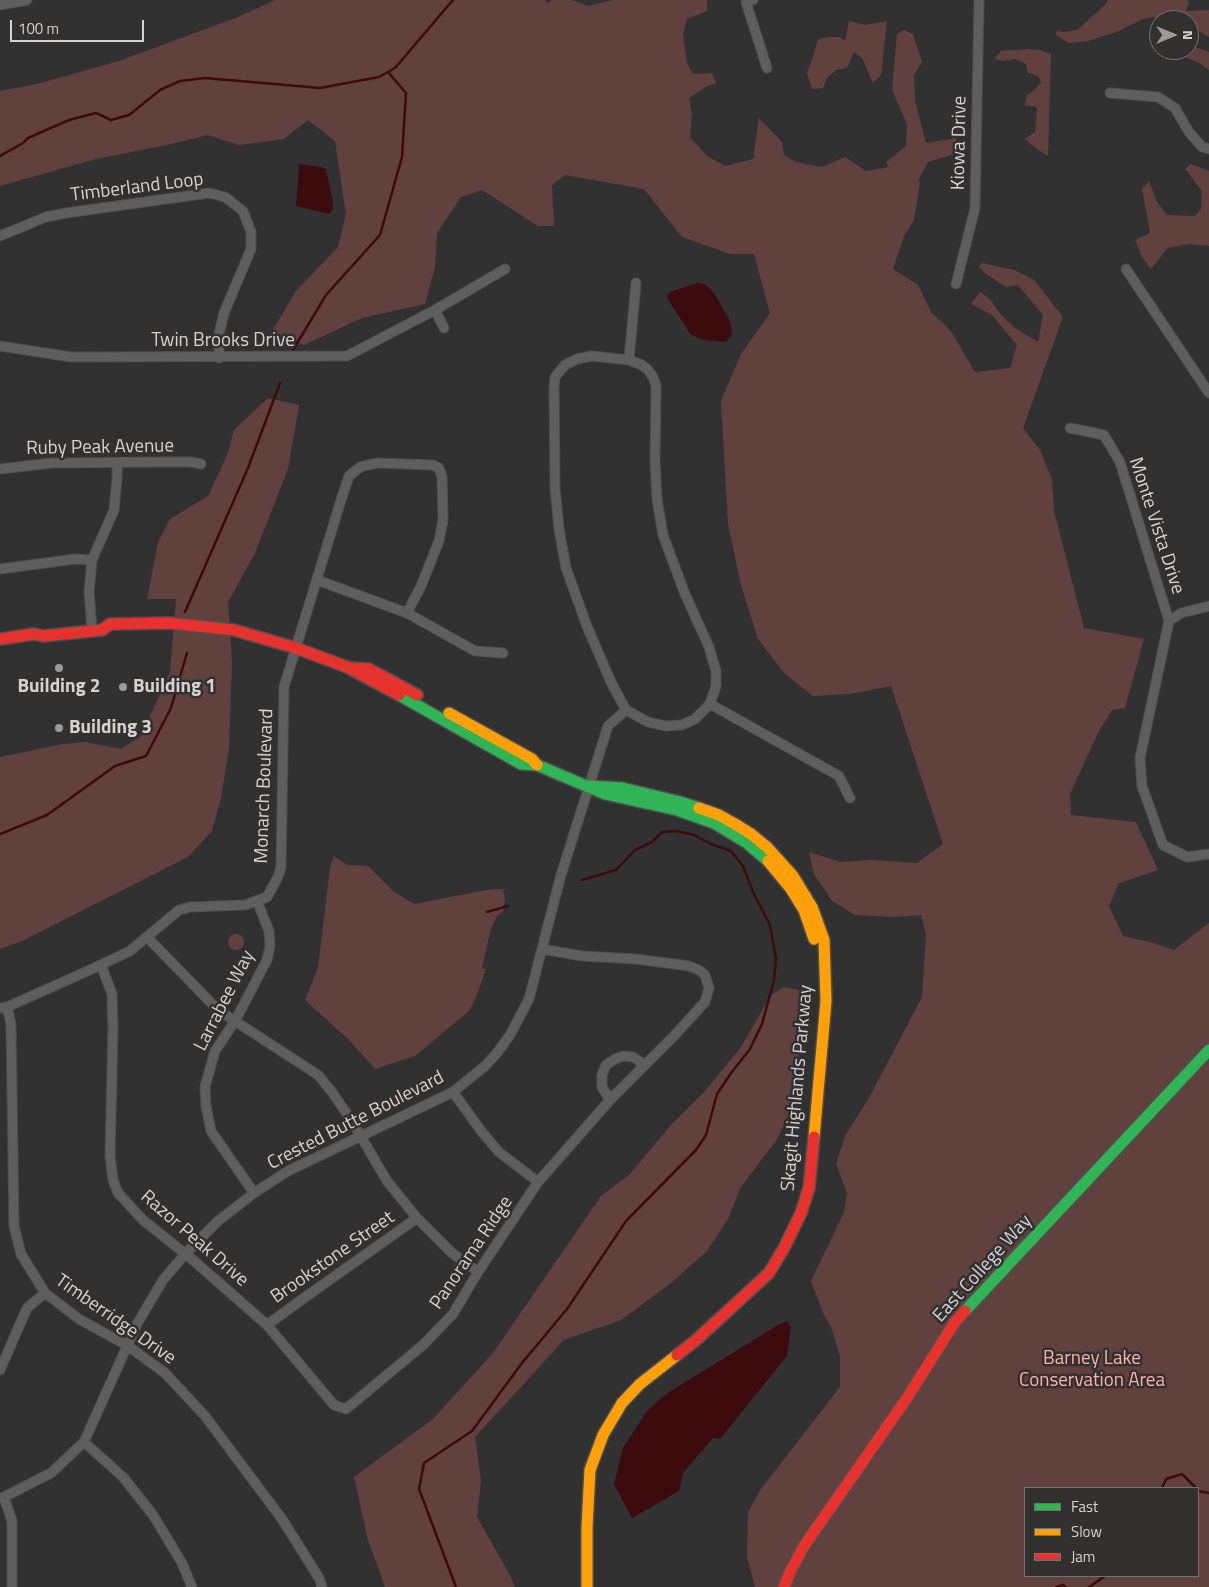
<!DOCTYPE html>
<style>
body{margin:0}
#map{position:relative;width:1209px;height:1587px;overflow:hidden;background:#323131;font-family:"Titillium Web",sans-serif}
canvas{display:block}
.legend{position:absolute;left:1024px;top:1487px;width:175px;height:90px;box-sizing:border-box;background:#333030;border:1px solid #737171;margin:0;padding:6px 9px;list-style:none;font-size:15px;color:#d4d2d2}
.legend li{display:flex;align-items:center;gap:10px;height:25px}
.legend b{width:25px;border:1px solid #737171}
.north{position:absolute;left:1149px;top:10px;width:50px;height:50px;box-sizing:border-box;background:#333030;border:1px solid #737171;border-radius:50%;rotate:90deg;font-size:14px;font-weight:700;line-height:20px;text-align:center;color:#d4d2d2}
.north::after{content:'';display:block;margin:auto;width:18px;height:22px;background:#9b9a9a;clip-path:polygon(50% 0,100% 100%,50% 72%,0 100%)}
.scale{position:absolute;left:10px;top:20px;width:134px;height:22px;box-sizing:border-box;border:2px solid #d4d2d2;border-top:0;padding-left:6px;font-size:15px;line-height:18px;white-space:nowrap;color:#d4d2d2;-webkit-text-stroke:4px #333030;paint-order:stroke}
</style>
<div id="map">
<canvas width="1209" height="1587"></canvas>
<ul class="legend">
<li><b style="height:6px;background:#30b455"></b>Fast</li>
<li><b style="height:6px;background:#ff9f0a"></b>Slow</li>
<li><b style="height:6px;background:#e5322d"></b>Jam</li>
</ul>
<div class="north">N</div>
<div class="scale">100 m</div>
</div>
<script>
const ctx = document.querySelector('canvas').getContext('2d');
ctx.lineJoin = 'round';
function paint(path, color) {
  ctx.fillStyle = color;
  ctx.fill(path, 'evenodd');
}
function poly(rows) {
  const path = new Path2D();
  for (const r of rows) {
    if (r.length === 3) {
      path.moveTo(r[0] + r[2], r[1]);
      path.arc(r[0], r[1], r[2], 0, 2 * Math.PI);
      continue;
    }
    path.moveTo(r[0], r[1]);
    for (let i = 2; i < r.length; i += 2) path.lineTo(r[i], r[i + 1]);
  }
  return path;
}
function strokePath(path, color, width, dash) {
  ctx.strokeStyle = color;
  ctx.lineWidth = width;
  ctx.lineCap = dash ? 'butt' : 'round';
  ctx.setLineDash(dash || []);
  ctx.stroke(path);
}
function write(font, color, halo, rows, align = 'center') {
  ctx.font = font + ' "Titillium Web",sans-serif';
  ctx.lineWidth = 5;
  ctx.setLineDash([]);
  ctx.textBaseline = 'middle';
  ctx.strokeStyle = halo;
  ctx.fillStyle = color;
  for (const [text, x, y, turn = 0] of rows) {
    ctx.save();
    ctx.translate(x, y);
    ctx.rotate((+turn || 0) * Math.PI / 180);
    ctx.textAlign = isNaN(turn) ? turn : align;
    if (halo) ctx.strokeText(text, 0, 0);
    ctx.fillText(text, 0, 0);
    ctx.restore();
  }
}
const green = poly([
 [275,0,545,0,547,3,552,0,572,0,588,6,613,0,707,0,707,11,687,19,683,34,687,63,693,74,712,73,716,83,706,87,689,98,692,114,690,137,707,156,725,166,753,159,759,118,782,142,784,155,796,162,822,167,845,157,866,171,889,167,886,162,906,146,907,124,892,90,897,34,904,30,913,34,922,62,914,75,915,101,926,143,956,138,958,153,928,162,918,181,920,183,914,220,904,236,893,269,918,285,931,312,951,331,975,372,1010,368,1017,345,992,315,971,304,980,292,990,299,1002,316,1015,328,1038,342,1043,315,1018,285,1006,287,986,274,979,267,982,263,1014,270,1034,280,1063,317,1023,428,1040,450,1052,479,1054,511,1084,628,1144,639,1125,708,1112,710,1098,733,1070,794,1071,815,1136,822,1158,870,1119,883,1109,906,1123,936,1150,942,1174,950,1209,923,1209,1587,755,1587,747,1557,748,1512,761,1489,840,1387,840,1356,831,1327,824,1315,811,1281,844,1212,847,1193,836,1164,845,1136,870,1096,922,997,926,934,921,915,893,917,855,915,832,901,814,874,809,852,840,862,870,860,917,863,943,844,891,686,850,694,813,696,785,674,758,639,741,585,728,524,721,401,741,354,770,313,754,254,730,254,682,237,644,189,565,175,552,185,554,226,538,226,482,190,461,197,437,233,435,267,425,304,362,318,304,345,271,333,296,291,338,247,346,214,335,141,308,120,284,139,239,145,208,135,162,146,96,159,0,186,0,91,37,84,119,61,238,17],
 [1025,1488,1198,1488,1198,1576,1025,1576],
 [1108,0,1187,0,1189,3,1186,11,1209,10,1209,37,1193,28,1189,30,1189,20,1159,20,1159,25,1154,17,1143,19,1119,31,1088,41,1069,43,1056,35,1057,30,1063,32,1077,30,1104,6],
 [849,21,865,25,887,21,881,75,873,83,862,58,854,52,847,68,836,70,827,78,823,88,812,89,807,73,813,57,818,39,830,37,840,37,845,41],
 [1189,45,1209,52,1209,70,1201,64,1179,54,1176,50,1189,50],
 [1028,49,1040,50,1051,54,1048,156,1038,150,1025,139,1035,132,1037,107,1025,105,1027,95,1034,91,1041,82,1038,76,1028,73,1026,64,1015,59,1003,61,994,59,1001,51],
 [1191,164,1209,171,1209,246,1188,244,1168,248,1151,269,1142,257,1135,240,1150,233,1142,189,1149,181,1157,202,1167,215,1195,216,1201,209,1202,191,1185,169],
 [268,398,299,405,288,469,255,553,228,602,232,662,229,748,221,798,212,831,188,857,22,941,0,949,0,757,63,744,86,742,121,749,141,736,170,672,176,599,147,599,158,542,170,519,208,496,228,453,234,430],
 [334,856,347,865,368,866,393,891,414,904,492,889,503,889,505,898,503,911,497,916,491,928,482,968,486,969,477,995,469,1011,415,1056,375,1069,348,1039,305,1000,318,968,330,868],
 [236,942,8],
 [784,987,803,991,797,1094,778,1138,741,1187,728,1219,707,1251,671,1283,621,1320,564,1340,475,1437,481,1481,477,1517,510,1575,515,1587,385,1587,368,1540,354,1477,433,1419,493,1353,601,1196,629,1175,671,1125,705,1091,741,1047,771,995]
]);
const water = poly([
 [299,164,320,167,326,169,333,202,333,209,329,214,296,206],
 [698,283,705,284,714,293,729,319,732,330,731,336,726,342,704,340,691,335,667,298,668,294,672,291],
 [787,1321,791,1328,787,1356,720,1439,713,1438,683,1473,679,1491,632,1518,614,1484,623,1448,647,1411,666,1394,778,1325]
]);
const stream = poly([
 [0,156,23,143,28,138,69,120,96,113,111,120,129,115,160,90,180,81,205,78,320,88,379,77,395,68,453,0],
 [293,350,326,295,380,235,402,157,406,93,388,72],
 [185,612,248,468,280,383],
 [0,834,47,815,115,766,146,756,171,708,187,653],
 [487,912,508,906],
 [1162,1488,1166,1479,1182,1474,1196,1488],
 [1198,1491,1209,1493],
 [456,1587,419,1489,424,1463,472,1431,522,1363,567,1309,626,1221,696,1150,706,1135,717,1094,731,1073,750,1049,762,1024,774,980,776,959,770,925,753,892,743,866,731,851,711,844,694,835,677,831,662,832,652,842,635,850,616,870,582,880],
 [1056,1587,1063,1585,1066,1587],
 [1089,1587,1105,1576]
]);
const street = poly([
 [753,0,746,2,767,68],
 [0,5,27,0],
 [1110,93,1158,97,1175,108,1189,132,1202,147,1209,149],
 [0,236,46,217,66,213,209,193,225,197,243,211,251,232,251,249,224,313,219,334,219,358],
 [1126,269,1209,393],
 [956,284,975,208,979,0],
 [435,310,444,328],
 [0,346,71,357,347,356,435,310,505,269],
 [592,356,629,360,642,365,648,370,653,377,656,386,655,462,657,499,663,535,685,594,709,647,716,671,716,686,710,704,695,719,682,725,666,726,648,722,626,710,612,684,588,629,566,568,559,529,555,488,554,388,555,377,565,365,577,359,592,356],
 [629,360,636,283],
 [1070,428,1104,435,1120,462,1169,621,1140,758,1142,786,1163,845,1187,857,1209,854],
 [0,469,51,463,156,462,191,462,201,464],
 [0,569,75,559,92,560],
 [317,580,407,613,475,651,503,653],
 [1169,621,1181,613,1209,606],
 [92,630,89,592,92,560,114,510,117,479,117,463],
 [710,704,839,776,850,798],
 [147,937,218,1010,318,1075,332,1092,353,1123,387,1181,417,1218,452,1253,478,1272],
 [101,965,112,994,113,1027,110,1156,113,1180,118,1193,143,1220,193,1260,267,1325,334,1405,346,1409,423,1345,453,1314,478,1272,538,1182,610,1100,673,1037,705,1002,709,988,705,975,699,970,689,966,636,959,582,956,542,949],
 [7,1007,11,1024,14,1226,21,1254,45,1293,79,1319,128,1346,165,1373,205,1416,282,1519,319,1578,322,1587],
 [0,1008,7,1007,92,969,130,951,179,910,190,907,245,905,267,897,278,877,281,867,284,687,341,500,349,476,360,467,377,463,433,465,439,468,442,477,443,520,439,541,421,586,407,613],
 [453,1092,482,1132,499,1152,538,1182],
 [610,1100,602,1087,602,1075,606,1065,615,1059,623,1056,633,1057,645,1065],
 [254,1193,211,1131,206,1106,205,1087,215,1051,235,1021,267,960,270,946,269,931,257,901],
 [267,1325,304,1298,417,1218],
 [0,1370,27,1308,45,1293],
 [84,1442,123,1477,153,1515,182,1563,192,1587],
 [4,1497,12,1521,12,1587],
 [0,1498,4,1497,51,1473,84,1442,137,1324,163,1280,185,1254,218,1221,254,1193,288,1171,453,1092,485,1066,497,1053,510,1035,529,999,561,875,608,726,626,710]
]);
const fast = poly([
 [399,695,521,764,537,765,605,794,677,810,714,823,747,843,768,861],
 [589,786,622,788,680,802,699,808],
 [965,1311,1209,1050]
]);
const slow = poly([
 [449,713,532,759,537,765],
 [699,808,719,815,735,824,751,834,767,847,793,876,812,907,824,940,826,1001,814,1137],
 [768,861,791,889,804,910,814,939],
 [587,1587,587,1527,590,1470,603,1435,622,1403,640,1384,677,1355]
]);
const jam = poly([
 [0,639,34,634,43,636,102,630,110,624,169,623,234,630,296,648,347,667,399,695],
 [353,668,369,669,417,695],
 [677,1355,695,1341,769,1273,784,1248,801,1213,809,1188,814,1137],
 [784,1587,790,1572,804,1546,907,1398,955,1322,965,1311]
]);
const markers = [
 [59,668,5,"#9b9a9a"],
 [123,687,5,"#9b9a9a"],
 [59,728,5,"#9b9a9a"]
];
const streetNames = [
 ["Kiowa Drive",960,143,-89],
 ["Timberland Loop",137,188,-7],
 ["Twin Brooks Drive",223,341],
 ["Ruby Peak Avenue",100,448,-1],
 ["Monte Vista Drive",1156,526,72],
 ["Monarch Boulevard",265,786,-88],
 ["Larrabee Way",225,1001,-63],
 ["Skagit Highlands Parkway",798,1088,-85],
 ["Crested Butte Boulevard",356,1121,-27],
 ["Razor Peak Drive",194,1239,41],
 ["Panorama Ridge",472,1253,-56],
 ["Brookstone Street",333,1258,-35],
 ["East College Way",983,1269,-48],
 ["Timberridge Drive",115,1320,35]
];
const poiNames = [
 ["Building 2",59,687,"center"],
 ["Building 1",133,687],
 ["Building 3",69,728]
];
const parkNames = [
 ["Barney Lake",1092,1359],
 ["Conservation Area",1092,1381]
];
paint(green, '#61413e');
paint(water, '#3b0b0d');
strokePath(stream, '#3b0b0d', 2.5);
strokePath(street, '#4f4e4e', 11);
strokePath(fast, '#4f4e4e', 14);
strokePath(slow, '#4f4e4e', 14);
strokePath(jam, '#4f4e4e', 14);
strokePath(street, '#5e5e5e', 9);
strokePath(fast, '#30b455', 11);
strokePath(slow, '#ff9f0a', 11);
strokePath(jam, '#e5322d', 11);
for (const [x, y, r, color] of markers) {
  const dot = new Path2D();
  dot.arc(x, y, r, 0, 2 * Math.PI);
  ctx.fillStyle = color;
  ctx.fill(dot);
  strokePath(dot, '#333030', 2);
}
write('19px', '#d4d2d2', '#333030', streetNames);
write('bold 19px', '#d4d2d2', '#333030', poiNames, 'left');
write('19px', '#fcb1ab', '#333030', parkNames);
</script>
